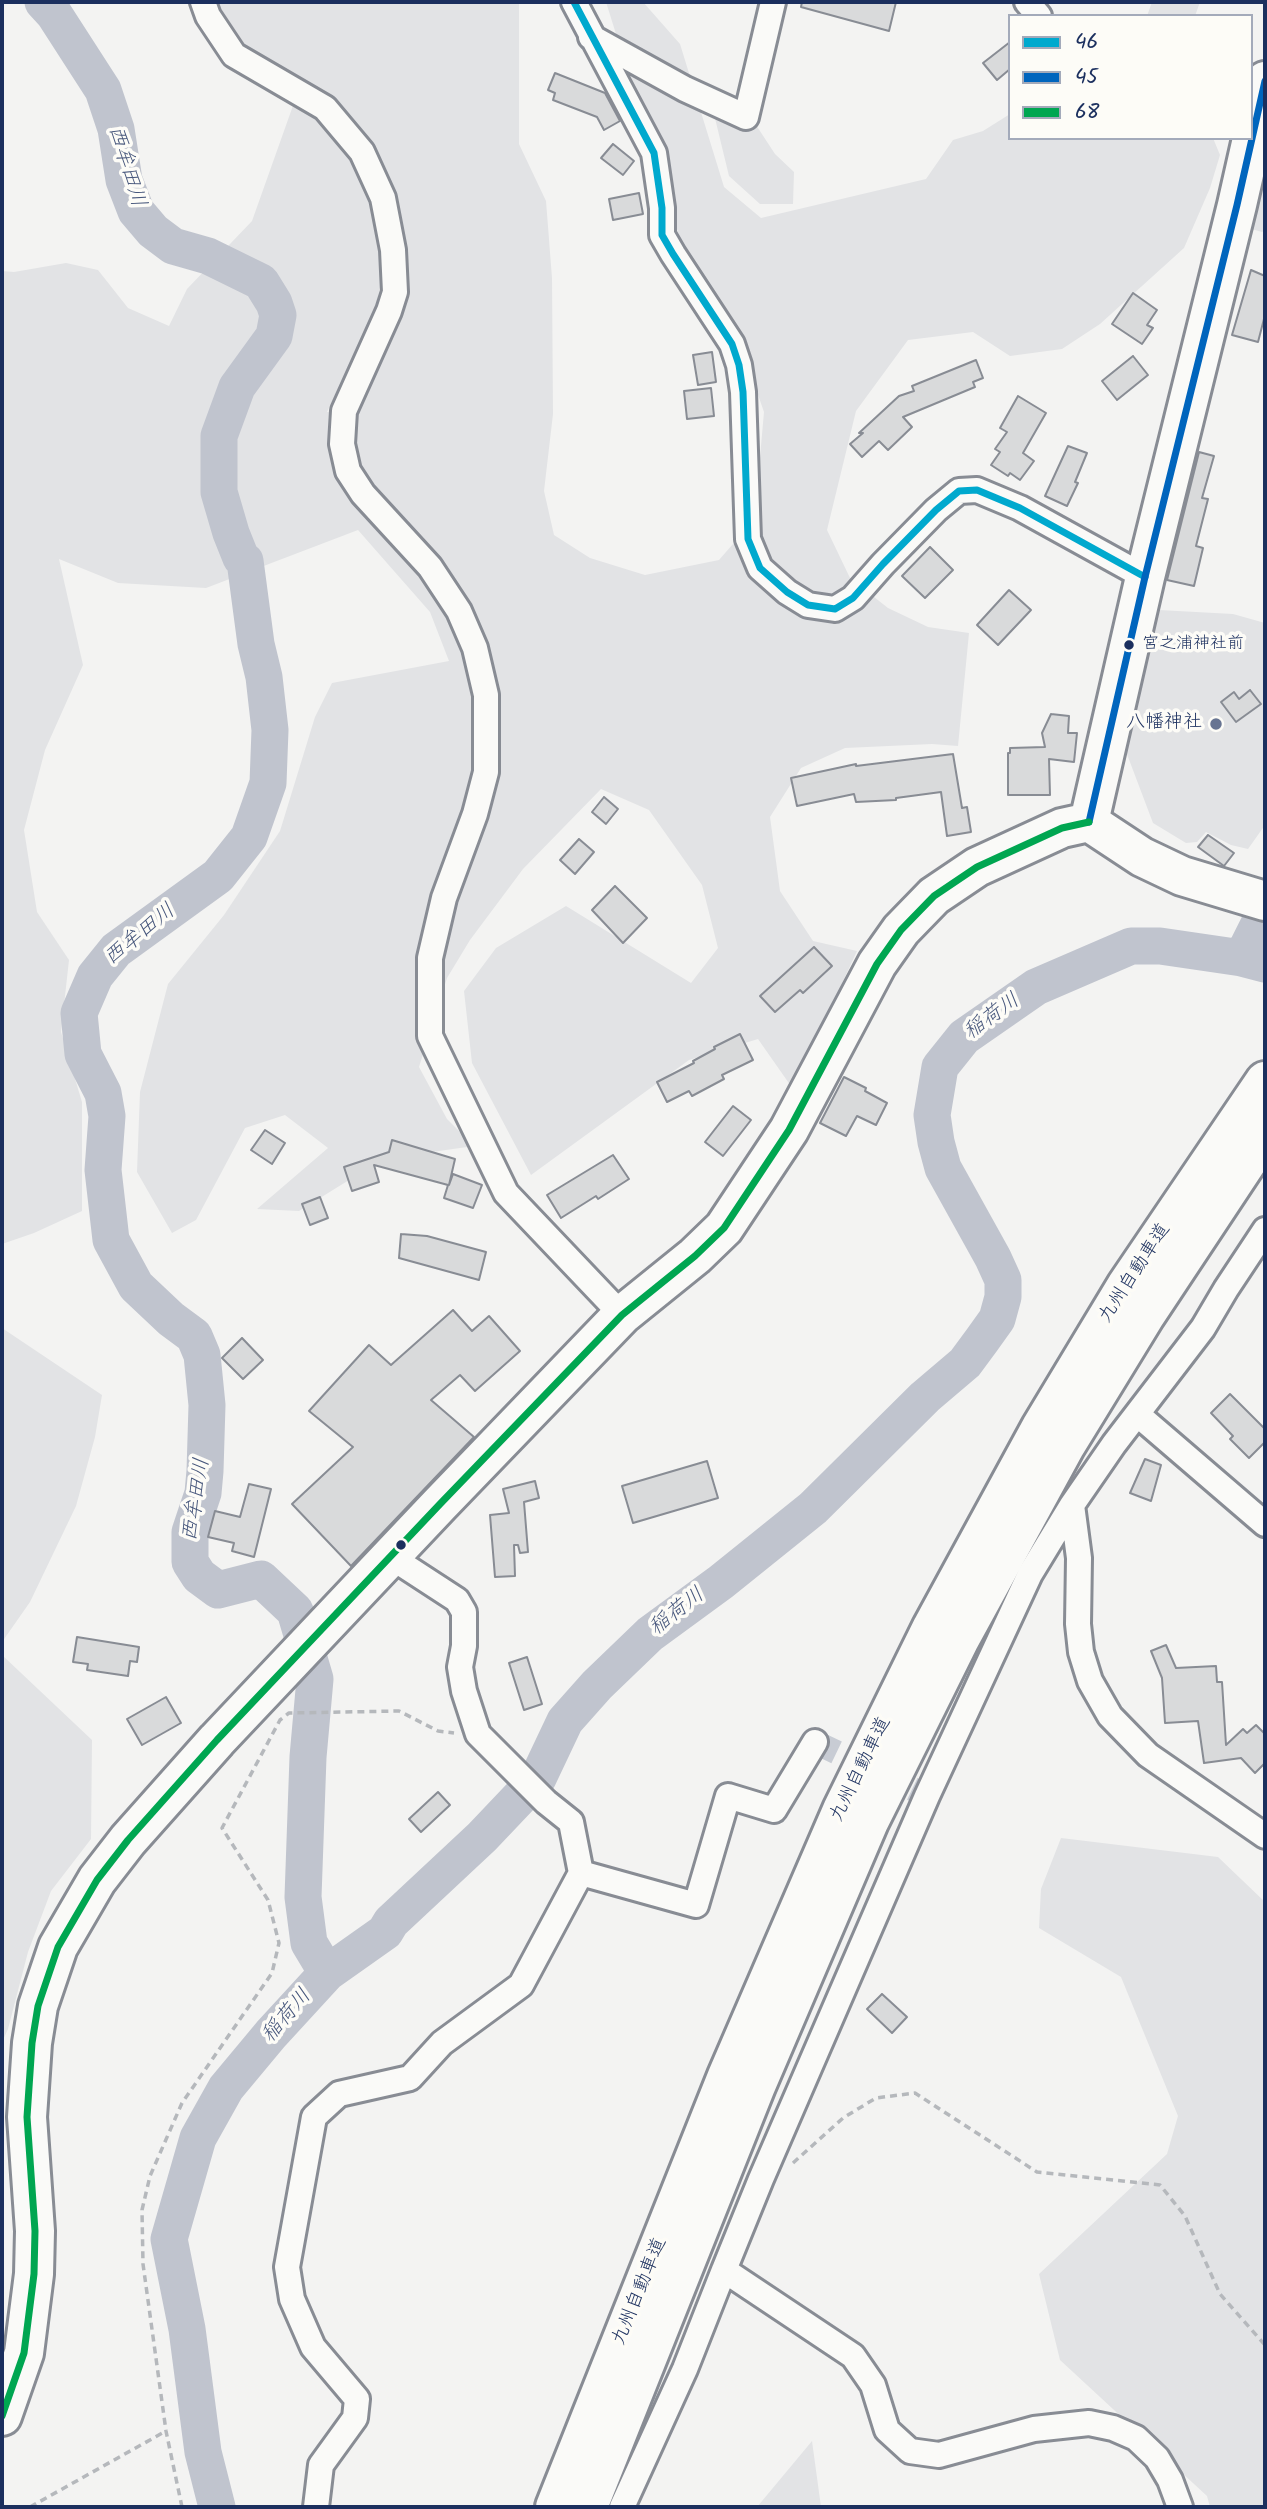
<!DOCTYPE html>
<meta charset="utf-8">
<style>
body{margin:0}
#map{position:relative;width:1267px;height:2509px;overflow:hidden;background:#f3f3f2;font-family:Kalam,sans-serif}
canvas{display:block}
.frame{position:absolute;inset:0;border:4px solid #1b2f5e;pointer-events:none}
.legend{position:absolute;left:1008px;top:14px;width:245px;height:126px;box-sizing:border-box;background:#fdfcf7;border:2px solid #a3aaba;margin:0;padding:9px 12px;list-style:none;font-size:21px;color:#1b2f5e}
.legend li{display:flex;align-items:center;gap:14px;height:35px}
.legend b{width:35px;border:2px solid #a3aaba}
</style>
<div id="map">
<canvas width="1267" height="2509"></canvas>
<div class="frame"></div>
<ul class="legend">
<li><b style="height:9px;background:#00a9ce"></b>46</li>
<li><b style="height:9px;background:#0065bd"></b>45</li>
<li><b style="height:9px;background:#00a651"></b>68</li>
</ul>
</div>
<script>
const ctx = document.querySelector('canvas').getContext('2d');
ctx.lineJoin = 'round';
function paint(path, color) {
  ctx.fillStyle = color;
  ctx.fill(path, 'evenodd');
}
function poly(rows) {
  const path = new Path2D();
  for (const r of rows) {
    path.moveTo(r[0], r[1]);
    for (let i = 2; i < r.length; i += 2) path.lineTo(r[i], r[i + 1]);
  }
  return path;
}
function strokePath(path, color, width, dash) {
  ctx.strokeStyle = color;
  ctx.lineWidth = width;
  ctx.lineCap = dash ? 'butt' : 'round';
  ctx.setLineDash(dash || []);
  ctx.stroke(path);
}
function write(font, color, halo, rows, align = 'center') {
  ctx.font = font + ' Kalam,"Klee One",sans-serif';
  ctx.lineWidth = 7;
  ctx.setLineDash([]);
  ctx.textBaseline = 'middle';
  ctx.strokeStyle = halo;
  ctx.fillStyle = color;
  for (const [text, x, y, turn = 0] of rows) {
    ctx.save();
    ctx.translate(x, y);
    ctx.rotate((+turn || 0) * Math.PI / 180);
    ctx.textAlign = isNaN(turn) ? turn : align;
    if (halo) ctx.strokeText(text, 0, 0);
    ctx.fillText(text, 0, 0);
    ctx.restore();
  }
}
const green = poly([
 [209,2,519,2,519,144,546,201,552,278,553,414,544,491,554,535,590,558,645,575,719,560,760,513,760,457,764,412,730,314,687,261,606,2,643,2,680,44,724,187,761,218,926,179,953,140,983,131,1010,114,1010,138,1213,138,1220,155,1210,188,1184,248,1100,324,1062,349,1010,356,973,332,908,340,856,411,827,530,850,578,888,608,928,627,969,633,958,746,932,744,845,748,801,768,770,817,780,891,813,941,857,951,793,1089,758,1039,689,1060,531,1175,472,1063,464,991,496,948,566,906,691,983,718,948,702,885,649,810,601,789,523,869,470,940,447,978,419,1067,447,1119,474,1146,383,1159,299,1211,257,1209,328,1148,285,1115,245,1128,196,1220,172,1233,137,1172,140,1092,168,984,224,915,280,831,315,717,332,683,449,661,430,612,358,530,206,588,118,583,59,559,83,665,45,750,24,830,37,912,69,960,61,1032,82,1102,82,1211,34,1233,2,1244,2,271,14,272,66,263,98,270,128,308,169,326,187,289,252,221,295,100,330,128,349,151,366,182,379,223,382,278,374,316,327,412,350,413,390,319,401,283,399,225,388,180,370,144,351,122,303,84,241,50,211,8],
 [1152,2,1200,2,1195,16,1147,16],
 [713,110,756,125,775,154,794,172,793,204,760,204,729,176],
 [1265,159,1265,230,1262,232,1248,228],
 [1159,610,1233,614,1265,623,1265,825,1248,849,1231,845,1206,832,1197,842,1186,843,1153,823,1122,741,1151,617],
 [2,1328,102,1395,95,1437,76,1506,30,1602,2,1642],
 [2,1655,92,1740,91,1839,51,1891,28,1952,8,2029,2,2042],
 [1061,1838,1218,1857,1265,1902,1265,2507,1210,2507,1207,2496,1060,2360,1039,2274,1167,2154,1178,2116,1121,1977,1039,1928,1041,1889],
 [812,2441,821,2507,757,2507]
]);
const river = poly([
 [43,2,54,14,103,90,116,129,124,180,136,211,153,231,173,246,208,256,261,282,274,303,278,315,274,336,237,387,219,436,219,492,231,533,241,558,245,561,256,644,264,677,270,730,268,783,249,837,218,876,116,950,95,976,79,1013,83,1054,103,1093,107,1116,103,1170,111,1240,136,1286,171,1319,194,1336,202,1355,207,1405,205,1471,203,1493,190,1532,190,1562,199,1576,218,1590,261,1579,295,1611,315,1679,308,1757,303,1897,309,1943,327,1973],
 [1242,958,1265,912],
 [217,2507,203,2452,187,2329,169,2239,198,2138,226,2088,271,2034,327,1973,385,1932,391,1922,482,1837,538,1778,565,1721,597,1685,650,1634,721,1582,813,1508,925,1397,965,1363,982,1340,997,1319,1003,1297,1003,1280,993,1258,943,1168,936,1142,932,1115,940,1067,964,1037,1036,987,1131,946,1160,946,1242,958,1265,964]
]);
const building = poly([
 [802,2,896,2,889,31,801,7,802,2],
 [1010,42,1010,69,997,80,983,63,1010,42],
 [555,73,605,93,620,121,604,130,597,117,553,100,555,93,548,90,555,73],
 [613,144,634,161,623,175,601,158,613,144],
 [639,193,643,214,613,220,609,199,639,193],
 [1251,270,1265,276,1265,315,1258,342,1232,335,1251,270],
 [1133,293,1157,310,1147,325,1153,328,1142,344,1112,324,1133,293],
 [712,352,716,382,698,385,693,355,712,352],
 [1133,356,1148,375,1117,400,1102,381,1133,356],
 [976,360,983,378,973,382,975,387,903,417,912,427,888,450,879,441,862,457,850,444,863,433,859,433,899,396,914,391,912,386,976,360],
 [711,388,714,416,687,419,684,391,711,388],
 [1018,396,1046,413,1023,453,1034,461,1020,480,1010,473,1008,476,991,465,1000,452,995,449,1007,432,1000,428,1018,396],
 [1068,446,1087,453,1075,482,1078,483,1067,506,1045,496,1068,446],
 [1199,452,1214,456,1202,498,1208,499,1196,546,1203,548,1194,586,1167,580,1199,452],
 [930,547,953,570,925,598,902,576,930,547],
 [1009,590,1031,610,998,645,977,625,1009,590],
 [1250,690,1261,704,1236,722,1221,702,1234,692,1239,699,1250,690],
 [1051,714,1069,716,1068,733,1077,733,1074,762,1049,759,1050,795,1008,795,1008,753,1010,753,1010,748,1045,747,1042,733,1051,714],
 [953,754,962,808,967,807,971,832,947,836,941,792,896,798,896,800,856,802,854,794,797,806,791,778,856,764,856,766,953,754],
 [604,797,618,809,606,824,592,812,604,797],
 [1208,835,1234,853,1224,866,1198,847,1208,835],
 [579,839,594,852,575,874,560,860,579,839],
 [615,886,647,918,623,943,592,910,615,886],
 [814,947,832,966,803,993,800,990,775,1012,760,996,814,947],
 [740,1034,753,1060,722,1075,724,1079,692,1096,689,1091,667,1102,657,1082,694,1063,693,1061,715,1049,714,1047,740,1034],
 [844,1077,866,1088,865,1091,887,1103,876,1125,857,1116,846,1136,820,1123,844,1077],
 [733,1106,751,1120,723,1156,705,1142,733,1106],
 [265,1130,285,1143,272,1164,251,1150,265,1130],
 [392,1140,455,1159,449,1185,453,1174,482,1185,473,1208,444,1198,448,1185,374,1165,379,1182,352,1191,344,1167,389,1152,392,1140],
 [613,1155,629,1179,598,1199,596,1196,561,1218,547,1195,613,1155],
 [320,1197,328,1218,310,1225,302,1204,320,1197],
 [401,1234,427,1236,486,1252,479,1280,399,1258,401,1234],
 [453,1310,472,1331,489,1316,520,1351,475,1391,460,1375,431,1400,474,1437,351,1566,292,1504,353,1447,309,1411,369,1345,391,1365,453,1310],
 [242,1338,263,1360,243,1379,222,1358,242,1338],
 [1230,1394,1265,1429,1265,1442,1249,1458,1230,1439,1233,1436,1211,1413,1230,1394],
 [1145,1459,1161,1465,1151,1501,1130,1493,1145,1459],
 [707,1461,718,1498,633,1523,622,1486,707,1461],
 [535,1481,539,1498,524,1502,528,1552,520,1553,518,1545,514,1545,515,1576,495,1577,490,1515,509,1513,503,1489,535,1481],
 [249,1484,271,1489,254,1557,232,1551,234,1543,208,1537,215,1511,240,1517,249,1484],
 [77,1637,139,1647,137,1662,130,1661,128,1676,87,1670,88,1664,73,1662,77,1637],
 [1166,1645,1176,1668,1216,1666,1217,1682,1222,1682,1226,1745,1243,1729,1247,1733,1256,1725,1265,1734,1265,1763,1255,1773,1241,1758,1204,1763,1198,1721,1165,1723,1162,1678,1151,1651,1166,1645],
 [527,1657,542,1704,524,1710,509,1663,527,1657],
 [166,1697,181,1723,142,1745,127,1719,166,1697],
 [438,1792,450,1805,421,1832,409,1819,438,1792],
 [882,1994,907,2017,892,2033,867,2009,882,1994]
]);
const streetTunnel = poly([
 [815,1742,927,1796]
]);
const path = poly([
 [793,2163,843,2118,876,2098,915,2093,1037,2172,1160,2185,1185,2216,1220,2294,1265,2345],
 [30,2507,166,2431],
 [182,2507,166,2431,143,2264,142,2210,150,2176,182,2103,272,1973,279,1943,268,1900,222,1828,280,1720,289,1713,399,1711,438,1731,454,1733]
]);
const street = poly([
 [203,2,208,16,234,55,325,108,362,152,383,198,393,250,395,292,389,311,344,411,342,444,348,471,363,494,430,567,459,611,475,648,486,695,486,772,475,814,444,898,430,958,430,1036,506,1193,622,1315],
 [574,2,654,153,662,208,662,235,673,254,732,344,739,365,743,392,748,539,760,568,787,592,808,605,835,609,853,598,883,564,936,510,959,491,977,490,1020,508,1145,577],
 [1027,2,1039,16],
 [591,37,685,89,746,117,773,2],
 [1137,1414,1265,1524],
 [1072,1505,1079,1558,1078,1624,1081,1652,1090,1681,1110,1716,1148,1755,1265,1836],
 [581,1873,696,1905,728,1796,774,1810,815,1742],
 [316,2507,321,2465,355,2418,357,2399,313,2347,292,2299,287,2267,314,2117,339,2094,410,2078,442,2043,521,1985,581,1873,571,1822,546,1802,478,1734,464,1691,460,1667,464,1646,464,1612,457,1600,391,1557],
 [622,2507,685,2369,724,2270],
 [1180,2507,1170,2480,1157,2458,1136,2438,1113,2428,1089,2423,1034,2429,939,2455,910,2451,887,2430,873,2385,853,2356,724,2270,761,2179,927,1796,1030,1574,1072,1505,1114,1444,1203,1328,1226,1289,1265,1230]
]);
const primary = poly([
 [1089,822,1145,577,1237,205,1265,81],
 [1089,822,1142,857,1182,876,1265,901],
 [2,2416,24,2353,34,2274,35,2231,27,2117,32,2043,38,2006,58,1947,97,1880,128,1840,217,1740,440,1504,622,1315,695,1256,724,1228,789,1130,877,964,901,930,934,896,977,867,1062,828,1089,822]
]);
const highway = poly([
 [555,2507,727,2076,842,1810,932,1627,1041,1427,1126,1286,1265,1081],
 [588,2507,756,2086,869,1822,959,1641,1066,1445,1145,1316,1265,1135]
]);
const bus1 = poly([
 [574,2,654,153,662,208,662,235,673,254,732,344,739,365,743,392,748,539,760,568,787,592,808,605,835,609,853,598,883,564,936,510,959,491,977,490,1020,508,1145,577]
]);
const bus2 = poly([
 [1089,822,1145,577,1237,205,1265,81]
]);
const bus3 = poly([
 [2,2416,24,2353,34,2274,35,2231,27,2117,32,2043,38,2006,58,1947,97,1880,128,1840,217,1740,440,1504,622,1315,695,1256,724,1228,789,1130,877,964,901,930,934,896,977,867,1062,828,1089,822]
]);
const markers = [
 [1129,645,6,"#1b2f5e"],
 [1216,724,7,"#677492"],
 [401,1545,6,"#1b2f5e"]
];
const busNames = [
 ["宮之浦神社前",1142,645]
];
const poiNames = [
 ["八幡神社",1202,724]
];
const streetNames = [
 ["九州自動車道",1136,1274,-57],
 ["九州自動車道",862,1770,-64],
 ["九州自動車道",641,2292,-68]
];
const waterNames = [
 ["西牟田川",125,167,73],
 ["西牟田川",141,936,-39],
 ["稲荷川",993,1018,-36],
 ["西牟田川",198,1500,-81],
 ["稲荷川",678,1613,-38],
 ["稲荷川",288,2017,-49]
];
paint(green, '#e2e3e5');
strokePath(river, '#c0c4ce', 37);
paint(building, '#d9dadb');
strokePath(building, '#888c94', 2);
strokePath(streetTunnel, '#c8ccd4', 24, [24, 12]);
strokePath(street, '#888c94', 30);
strokePath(primary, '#888c94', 44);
strokePath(highway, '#888c94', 44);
strokePath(path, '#b5b8bc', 3.5, [7, 5]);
strokePath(street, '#fafaf8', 24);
strokePath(primary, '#fafaf8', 38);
strokePath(highway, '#fafaf8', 38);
strokePath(bus1, '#00a9ce', 7);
strokePath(bus2, '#0065bd', 7);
strokePath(bus3, '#00a651', 7);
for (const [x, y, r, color] of markers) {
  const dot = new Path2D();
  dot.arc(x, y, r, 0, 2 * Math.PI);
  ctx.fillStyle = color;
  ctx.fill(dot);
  strokePath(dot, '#fdfcf7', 2.5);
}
write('17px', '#1b2f5e', '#fdfcf7', busNames, 'left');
write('19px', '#1b2f5e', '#fdfcf7', poiNames, 'right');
write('19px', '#1b2f5e', '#fdfcf7', streetNames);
write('italic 21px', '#46567b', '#fdfcf7', waterNames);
</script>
